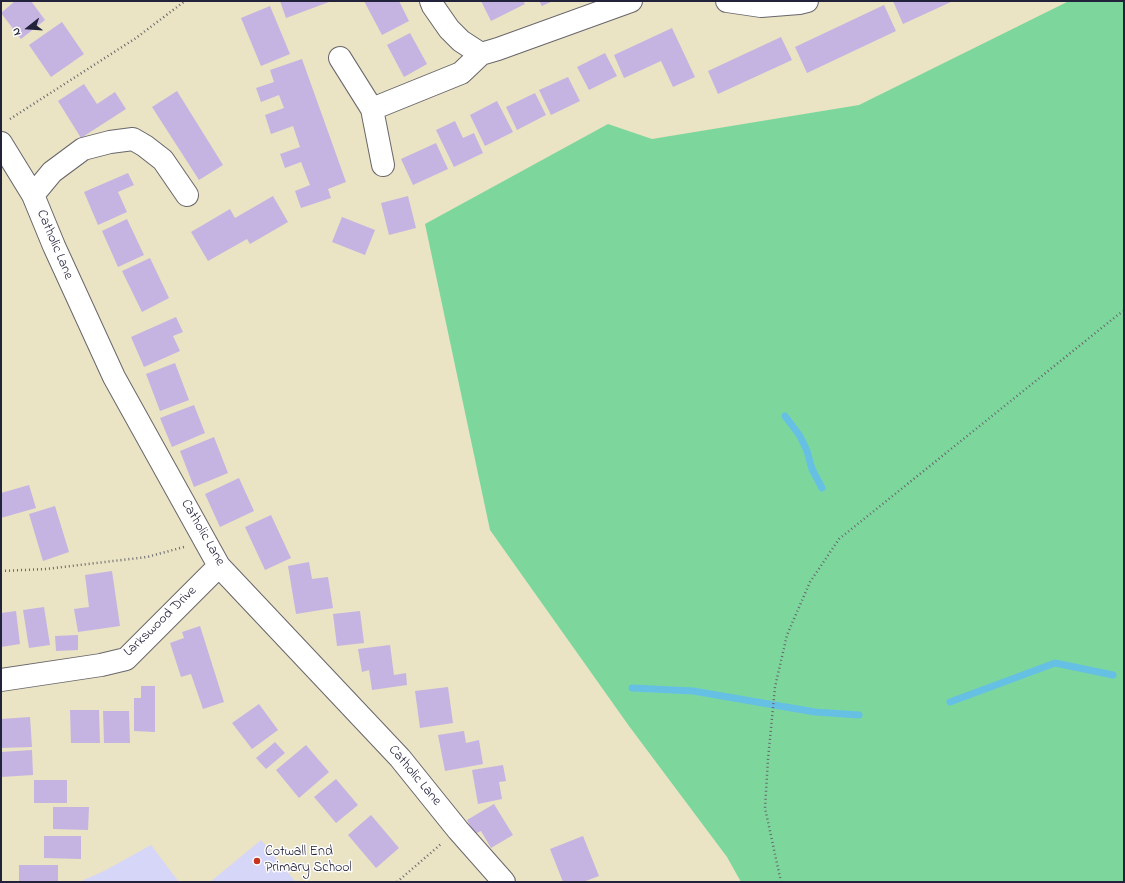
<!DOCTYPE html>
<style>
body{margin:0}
#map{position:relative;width:1125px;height:883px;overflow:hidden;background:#eae3c4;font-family:"Indie Flower",sans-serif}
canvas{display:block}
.frame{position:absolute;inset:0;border:2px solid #22223b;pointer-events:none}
.north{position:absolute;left:8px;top:8px;width:40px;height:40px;-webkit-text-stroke:3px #fff;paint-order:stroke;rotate:253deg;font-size:11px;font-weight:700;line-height:16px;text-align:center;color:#22223b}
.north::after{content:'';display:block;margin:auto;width:14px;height:18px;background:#22223b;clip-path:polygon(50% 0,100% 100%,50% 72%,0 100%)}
</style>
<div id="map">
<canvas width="1125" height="883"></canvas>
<div class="frame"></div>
<div class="north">N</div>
</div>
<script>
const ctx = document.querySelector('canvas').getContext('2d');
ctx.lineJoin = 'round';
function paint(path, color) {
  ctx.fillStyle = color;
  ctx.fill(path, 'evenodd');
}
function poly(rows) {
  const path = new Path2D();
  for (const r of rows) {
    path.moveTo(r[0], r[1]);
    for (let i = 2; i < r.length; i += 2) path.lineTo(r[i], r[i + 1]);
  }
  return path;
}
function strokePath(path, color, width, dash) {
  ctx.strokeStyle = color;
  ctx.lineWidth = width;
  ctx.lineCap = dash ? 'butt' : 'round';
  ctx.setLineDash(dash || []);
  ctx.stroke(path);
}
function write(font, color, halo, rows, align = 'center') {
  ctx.font = font + ' "Indie Flower",sans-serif';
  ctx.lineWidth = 3;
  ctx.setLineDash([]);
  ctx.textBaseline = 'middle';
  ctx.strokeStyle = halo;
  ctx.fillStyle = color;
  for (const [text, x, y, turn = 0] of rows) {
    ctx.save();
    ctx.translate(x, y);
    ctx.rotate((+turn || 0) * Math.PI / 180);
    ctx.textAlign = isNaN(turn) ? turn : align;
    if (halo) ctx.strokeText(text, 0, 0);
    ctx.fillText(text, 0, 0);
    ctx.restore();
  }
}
const built = poly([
 [261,840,296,882,210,882],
 [151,845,179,882,79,882,104,871]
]);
const green = poly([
 [1069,1,1124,1,1124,882,741,882,727,857,629,726,490,530,425,224,608,124,652,139,859,105]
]);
const stream = poly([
 [785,416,800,436,807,451,812,469,822,488],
 [632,688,693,691,815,712,859,715],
 [950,702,1055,663,1113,675]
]);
const building = poly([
 [15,1,31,1,45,20,21,39,1,13],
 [280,1,329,1,329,2,286,18],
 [364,1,399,1,409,21,382,35],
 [481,1,523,1,525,4,491,21],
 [539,1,553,1,542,6],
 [893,1,953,1,903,24],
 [884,5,896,31,807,73,795,47],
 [270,6,290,54,261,66,241,18],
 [62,22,84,54,51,77,29,45],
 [672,28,695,77,673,87,661,61,624,78,614,55],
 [410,33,427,64,404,77,387,45],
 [781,37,792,60,718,94,708,71],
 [605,53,617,76,589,90,577,67],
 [302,59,346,182,328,189,331,198,301,208,295,191,310,185,301,162,285,168,280,154,300,147,293,126,271,134,265,115,284,108,279,95,261,102,256,88,274,82,270,70],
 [568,77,580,101,551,115,539,90],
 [84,84,97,104,115,92,126,109,81,138,58,101],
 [177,91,223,165,199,180,152,107],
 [535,93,546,115,517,130,506,107],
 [497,101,513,132,485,146,470,115],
 [455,121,463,138,474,133,483,153,454,167,436,130],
 [436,143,448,169,413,185,401,159],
 [128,173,134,185,118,192,127,212,98,225,84,192],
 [273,196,288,222,250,244,247,239,208,261,191,232,230,209,235,218],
 [408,196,416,228,389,235,381,203],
 [342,217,375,230,365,255,332,242],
 [127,219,144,255,118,267,102,231],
 [150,258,169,298,142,312,122,271],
 [176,317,183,332,173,336,180,351,144,367,131,337],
 [175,363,189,400,160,411,146,374],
 [194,405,205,433,172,447,160,418],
 [214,437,228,473,194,487,180,451],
 [239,478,254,511,220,527,205,494],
 [29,485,36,508,1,518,1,493],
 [55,506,69,552,43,561,29,514],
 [271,515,291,558,265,570,245,527],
 [309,562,312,579,328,577,333,608,296,614,288,566],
 [112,571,120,626,78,632,74,609,89,607,85,575],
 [44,607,50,645,29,648,23,610],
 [16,611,20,644,1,647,1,613],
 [360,611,364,643,337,646,333,614],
 [200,626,224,702,203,709,191,674,181,677,170,643,184,638,182,632],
 [78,635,78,650,56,651,55,636],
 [390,645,394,675,406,673,407,685,372,690,369,670,362,672,358,649],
 [141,686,155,686,155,732,134,731,134,698,141,698],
 [448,687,453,723,420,728,415,691],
 [259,704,278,730,252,749,232,723],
 [70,710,99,710,100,743,71,743],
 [103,711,129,711,130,743,104,743],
 [30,717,32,747,1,748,1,719],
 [464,731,466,743,479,740,483,764,445,771,438,735],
 [275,742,285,753,266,769,256,758],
 [306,745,329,772,299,798,276,770],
 [32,750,33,775,1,777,1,752],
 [503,765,506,781,499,782,502,799,478,804,472,770],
 [336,779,358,805,336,823,314,797],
 [34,780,67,780,67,803,34,803],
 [494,804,513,835,491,848,481,831,475,834,467,820],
 [53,807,89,807,88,830,53,829],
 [371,815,399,848,376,868,348,835],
 [44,836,81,836,81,859,44,858],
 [583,836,599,876,583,882,563,882,550,849],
 [19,865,58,865,58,882,19,882]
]);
const path = poly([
 [10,119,136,38,185,1],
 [1,571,46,569,147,557,184,547],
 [397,882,441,844],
 [781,882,765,808,768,759,775,687,787,635,810,582,839,539,1119,314,1124,311]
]);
const minor = poly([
 [431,1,433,6,449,29,461,41,481,54,498,49,631,1],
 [727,1,761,6,799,3,807,1],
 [340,58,372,109,461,73,481,54],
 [372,109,383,165],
 [1,143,33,195,54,246,114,377,219,566,400,758,458,830,504,882],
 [33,195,52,172,83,149,110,142,133,139,145,146,163,160,187,195],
 [1,680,101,665,126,659,219,566]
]);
const markers = [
 [257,861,4,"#c8321e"]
];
const streetNames = [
 ["Catholic Lane",54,245,67],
 ["Catholic Lane",202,533,60],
 ["Larkswood Drive",161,622,-44],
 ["Catholic Lane",414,776,50]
];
const poiNames = [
 ["Cotwall End",265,853],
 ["Primary School",265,869]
];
paint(built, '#d6d7f8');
paint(green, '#7dd79d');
strokePath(stream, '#66c0e4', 7);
paint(building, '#c5b4e2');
strokePath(minor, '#68666b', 24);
strokePath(path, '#68666b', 2.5, [1, 3]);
strokePath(minor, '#fff', 22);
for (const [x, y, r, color] of markers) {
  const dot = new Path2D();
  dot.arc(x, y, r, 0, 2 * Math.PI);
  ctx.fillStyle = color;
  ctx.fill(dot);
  strokePath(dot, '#fff', 1.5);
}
write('14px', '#22223b', '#fff', streetNames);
write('14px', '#22223b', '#fff', poiNames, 'left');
</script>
